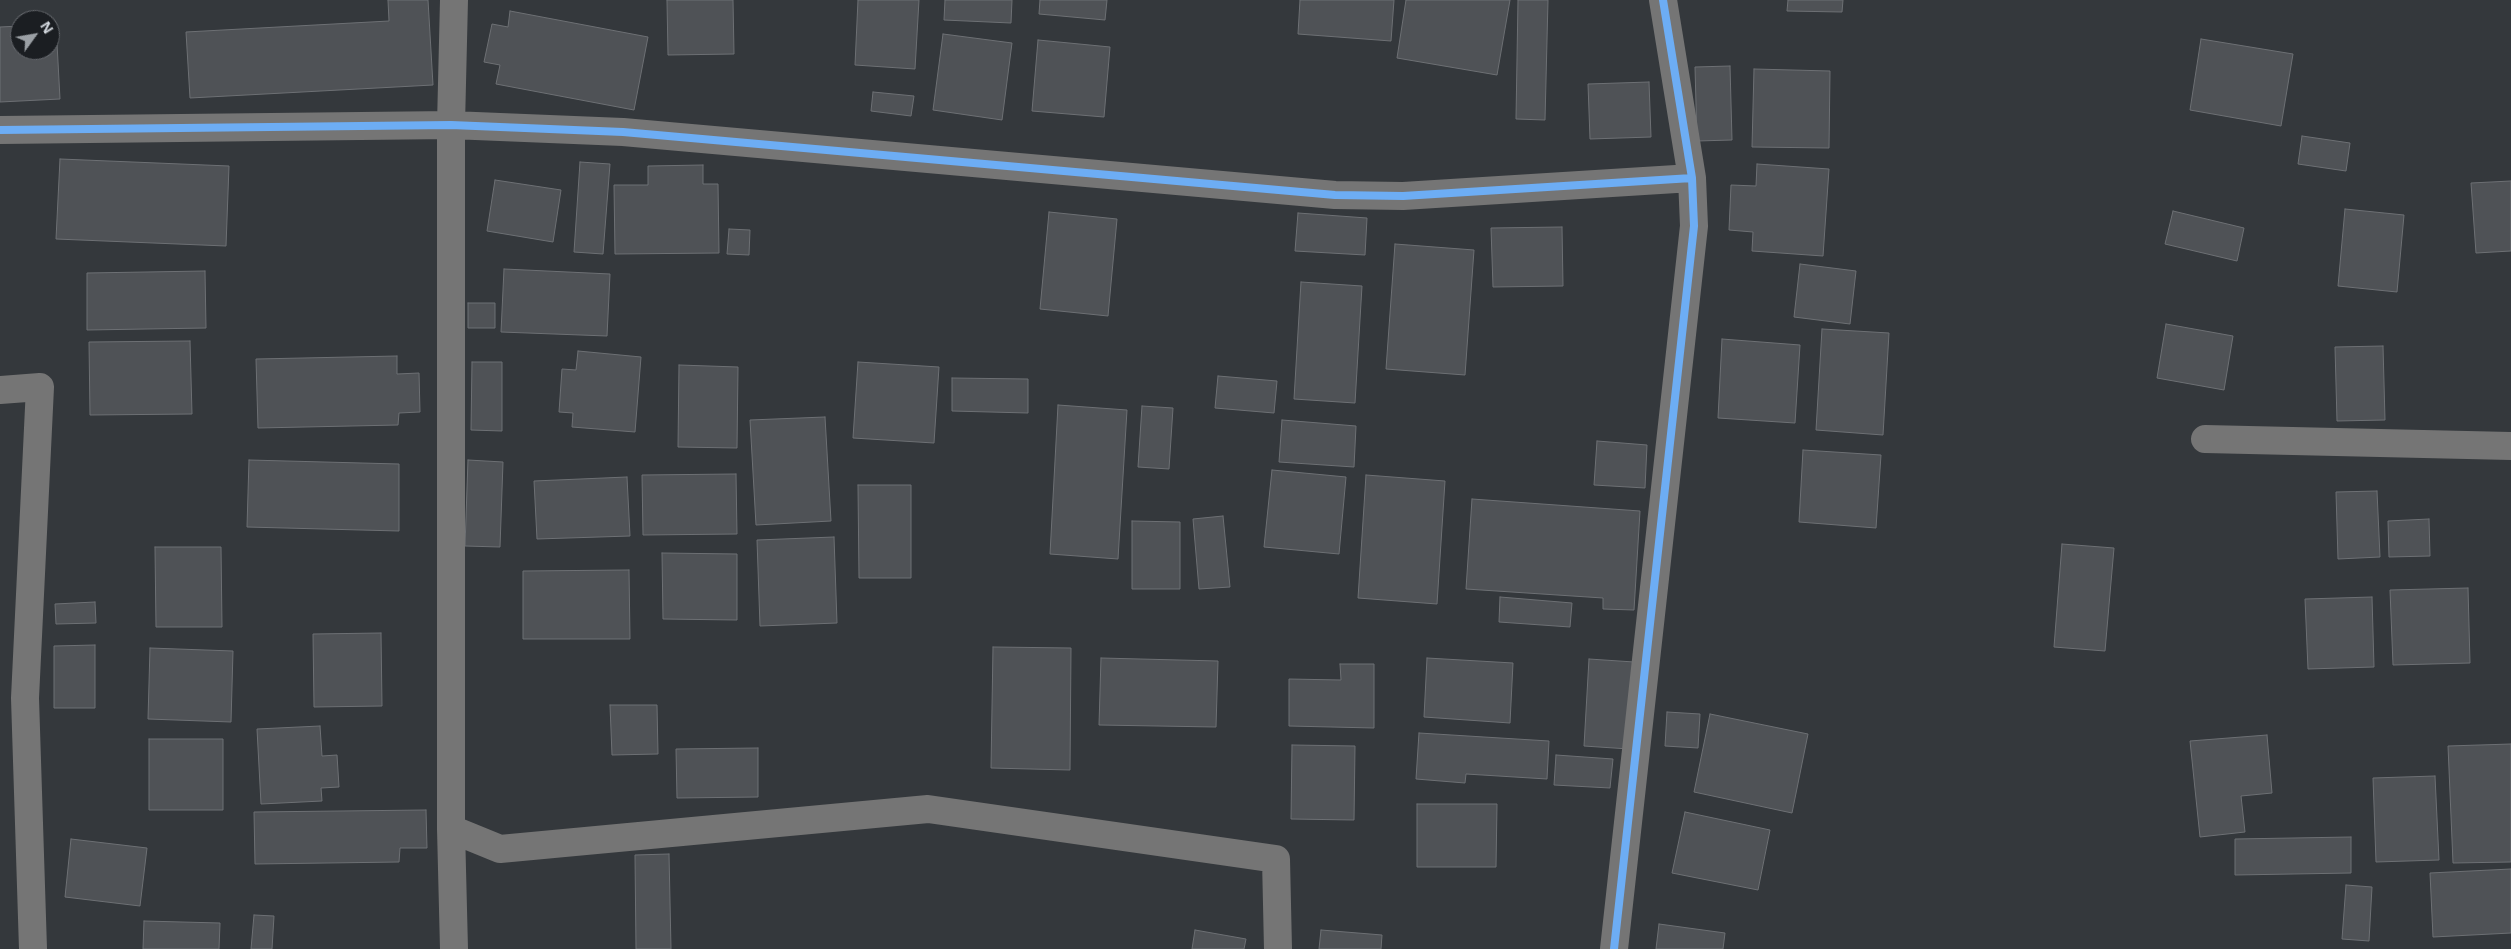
<!DOCTYPE html>
<style>
body{margin:0}
#map{position:relative;width:2511px;height:949px;overflow:hidden;background:#34383c;font-family:"Noto Sans",sans-serif}
canvas{display:block}
.north{position:absolute;left:10px;top:10px;width:50px;height:50px;box-sizing:border-box;background:#1b1e22;border:1px solid #65686d;border-radius:50%;rotate:58deg;font-size:14px;font-weight:700;line-height:20px;text-align:center;color:#d3d8de}
.north::after{content:'';display:block;margin:auto;width:18px;height:22px;background:#9ba0a5;clip-path:polygon(50% 0,100% 100%,50% 72%,0 100%)}
</style>
<div id="map">
<canvas width="2511" height="949"></canvas>
<div class="north">N</div>
</div>
<script>
const ctx = document.querySelector('canvas').getContext('2d');
ctx.lineJoin = 'round';
function paint(path, color) {
  ctx.fillStyle = color;
  ctx.fill(path, 'evenodd');
}
function poly(rows) {
  const path = new Path2D();
  for (const r of rows) {
    path.moveTo(r[0], r[1]);
    for (let i = 2; i < r.length; i += 2) path.lineTo(r[i], r[i + 1]);
  }
  return path;
}
function strokePath(path, color, width, dash) {
  ctx.strokeStyle = color;
  ctx.lineWidth = width;
  ctx.lineCap = dash ? 'butt' : 'round';
  ctx.setLineDash(dash || []);
  ctx.stroke(path);
}
const building = poly([
 [388,0,428,0,433,85,190,98,186,32,389,21,388,0],
 [667,0,733,0,734,54,668,55,667,0],
 [858,0,919,0,915,69,855,65,858,0],
 [945,0,1012,0,1011,23,944,20,945,0],
 [1040,0,1107,0,1105,20,1039,14,1040,0],
 [1300,0,1394,0,1391,41,1298,34,1300,0],
 [1406,0,1510,0,1497,75,1397,58,1406,0],
 [1518,0,1548,0,1545,120,1516,119,1518,0],
 [1788,0,1843,0,1842,12,1787,11,1788,0],
 [510,11,648,37,634,110,496,84,500,65,484,62,492,24,508,27,510,11],
 [50,25,56,25,60,99,0,102,0,27,20,26,20,50,50,50,50,25],
 [943,34,1012,43,1002,120,933,110,943,34],
 [2201,39,2293,54,2281,126,2190,110,2201,39],
 [1038,40,1110,47,1104,117,1032,111,1038,40],
 [1730,66,1732,140,1697,141,1695,67,1730,66],
 [1754,69,1830,71,1829,148,1752,147,1754,69],
 [1649,82,1651,137,1590,139,1588,84,1649,82],
 [873,92,914,96,911,116,871,111,873,92],
 [2302,136,2350,143,2346,171,2298,164,2302,136],
 [60,159,229,166,226,246,56,239,60,159],
 [580,162,610,164,603,254,574,252,580,162],
 [1757,164,1829,169,1823,256,1752,251,1753,232,1729,230,1731,185,1756,186,1757,164],
 [703,165,703,184,718,184,719,253,615,254,614,185,648,185,648,166,703,165],
 [495,180,561,190,553,242,487,231,495,180],
 [2511,181,2511,251,2476,253,2471,183,2511,181],
 [2345,209,2404,215,2397,292,2338,286,2345,209],
 [2173,211,2244,228,2237,261,2165,244,2173,211],
 [1049,212,1117,219,1108,316,1040,309,1049,212],
 [1298,213,1367,218,1365,255,1295,251,1298,213],
 [1562,227,1563,286,1493,287,1491,228,1562,227],
 [729,229,750,230,749,255,727,254,729,229],
 [1395,244,1474,250,1465,375,1386,369,1395,244],
 [1800,264,1856,271,1850,324,1794,317,1800,264],
 [504,269,610,274,607,336,501,332,504,269],
 [205,271,206,328,87,330,87,273,205,271],
 [1301,282,1362,286,1355,403,1294,399,1301,282],
 [468,303,495,303,495,328,468,328,468,303],
 [2166,324,2233,336,2224,390,2157,378,2166,324],
 [1822,329,1889,333,1883,435,1816,430,1822,329],
 [1722,339,1800,345,1795,423,1718,418,1722,339],
 [190,341,192,414,90,415,89,342,190,341],
 [2383,346,2385,420,2337,421,2335,347,2383,346],
 [578,351,641,357,635,432,572,427,573,413,559,412,562,369,576,370,578,351],
 [397,356,397,374,419,373,420,412,399,413,398,425,258,428,256,359,397,356],
 [472,362,502,362,502,431,471,430,472,362],
 [858,362,939,367,934,443,853,438,858,362],
 [679,365,738,367,737,448,678,447,679,365],
 [1218,376,1277,381,1274,413,1215,408,1218,376],
 [952,378,1028,379,1028,413,952,411,952,378],
 [1058,405,1127,410,1118,559,1050,554,1058,405],
 [1142,406,1173,408,1169,469,1138,467,1142,406],
 [825,417,831,521,756,525,750,420,825,417],
 [1282,420,1356,426,1354,467,1279,462,1282,420],
 [1597,441,1647,445,1645,488,1594,485,1597,441],
 [1803,450,1881,455,1876,528,1799,522,1803,450],
 [249,460,399,464,399,531,247,527,249,460],
 [468,460,503,462,500,547,465,546,468,460],
 [1272,470,1346,477,1339,554,1264,547,1272,470],
 [736,474,737,534,643,535,642,475,736,474],
 [1366,475,1445,481,1437,604,1358,598,1366,475],
 [627,477,630,536,537,539,534,481,627,477],
 [858,485,911,485,911,578,859,578,858,485],
 [2377,491,2380,557,2338,559,2336,492,2377,491],
 [1472,499,1640,511,1634,610,1603,609,1603,598,1466,589,1472,499],
 [1223,516,1230,587,1199,589,1193,519,1223,516],
 [2429,519,2430,556,2389,557,2388,521,2429,519],
 [1132,521,1180,522,1180,589,1132,589,1132,521],
 [834,537,837,623,760,626,757,540,834,537],
 [2062,544,2114,548,2105,651,2054,647,2062,544],
 [155,547,221,547,222,627,156,627,155,547],
 [662,553,737,554,737,620,663,619,662,553],
 [629,570,630,639,523,639,523,571,629,570],
 [2468,588,2470,663,2393,665,2390,590,2468,588],
 [1500,597,1572,603,1570,627,1499,622,1500,597],
 [2372,597,2374,667,2308,669,2305,599,2372,597],
 [95,602,96,623,56,624,55,604,95,602],
 [381,633,382,706,314,707,313,634,381,633],
 [95,645,95,708,54,708,54,646,95,645],
 [993,647,1071,648,1070,770,991,768,993,647],
 [150,648,233,651,231,722,148,719,150,648],
 [1101,658,1218,661,1216,727,1099,725,1101,658],
 [1427,658,1513,663,1510,723,1424,717,1427,658],
 [1589,659,1634,662,1629,749,1584,746,1589,659],
 [1340,664,1374,664,1374,728,1289,726,1289,679,1341,680,1340,664],
 [610,705,657,705,658,754,612,755,610,705],
 [1667,712,1700,714,1698,748,1665,746,1667,712],
 [1710,714,1808,734,1792,813,1694,792,1710,714],
 [320,726,322,756,337,755,339,787,321,788,322,801,261,804,257,729,320,726],
 [1419,733,1549,741,1547,779,1466,774,1465,783,1416,779,1419,733],
 [2267,735,2272,793,2241,796,2245,832,2200,837,2190,741,2267,735],
 [149,739,223,739,223,810,149,810,149,739],
 [2511,744,2511,862,2453,863,2448,746,2511,744],
 [1292,745,1355,746,1354,820,1291,819,1292,745],
 [758,748,758,797,677,798,676,749,758,748],
 [1556,755,1613,759,1610,788,1554,785,1556,755],
 [2435,776,2439,860,2376,862,2373,778,2435,776],
 [1417,804,1497,804,1496,867,1417,867,1417,804],
 [426,810,427,848,400,848,399,862,255,864,254,812,426,810],
 [1685,812,1770,830,1758,890,1672,873,1685,812],
 [2351,837,2351,873,2235,875,2235,839,2351,837],
 [71,839,147,848,140,906,65,897,71,839],
 [669,854,671,949,636,949,635,855,669,854],
 [2511,869,2511,933,2433,937,2430,873,2511,869],
 [2346,885,2372,887,2369,941,2342,939,2346,885],
 [254,915,274,916,272,949,251,949,254,915],
 [144,921,220,923,219,949,143,949,144,921],
 [1659,924,1725,933,1723,949,1656,949,1659,924],
 [1195,930,1246,939,1244,949,1192,949,1195,930],
 [1321,930,1382,935,1381,949,1319,949,1321,930]
]);
const minor = poly([
 [454,0,451,125,451,829,454,949],
 [0,130,451,125,623,132,1335,195,1403,196,1692,178],
 [0,390,40,387,25,698,33,949],
 [2205,439,2511,446],
 [451,829,500,849,928,809,1276,859,1278,949],
 [1614,949,1694,226,1692,178,1663,0]
]);
const cycleway = poly([
 [0,130,451,125,623,132,1335,195,1403,196,1692,178],
 [1614,949,1694,226,1692,178,1663,0]
]);
paint(building, '#4f5256');
strokePath(building, '#6d7074', 1);
strokePath(minor, '#757575', 28);
strokePath(cycleway, '#6dadf4', 8);
</script>
